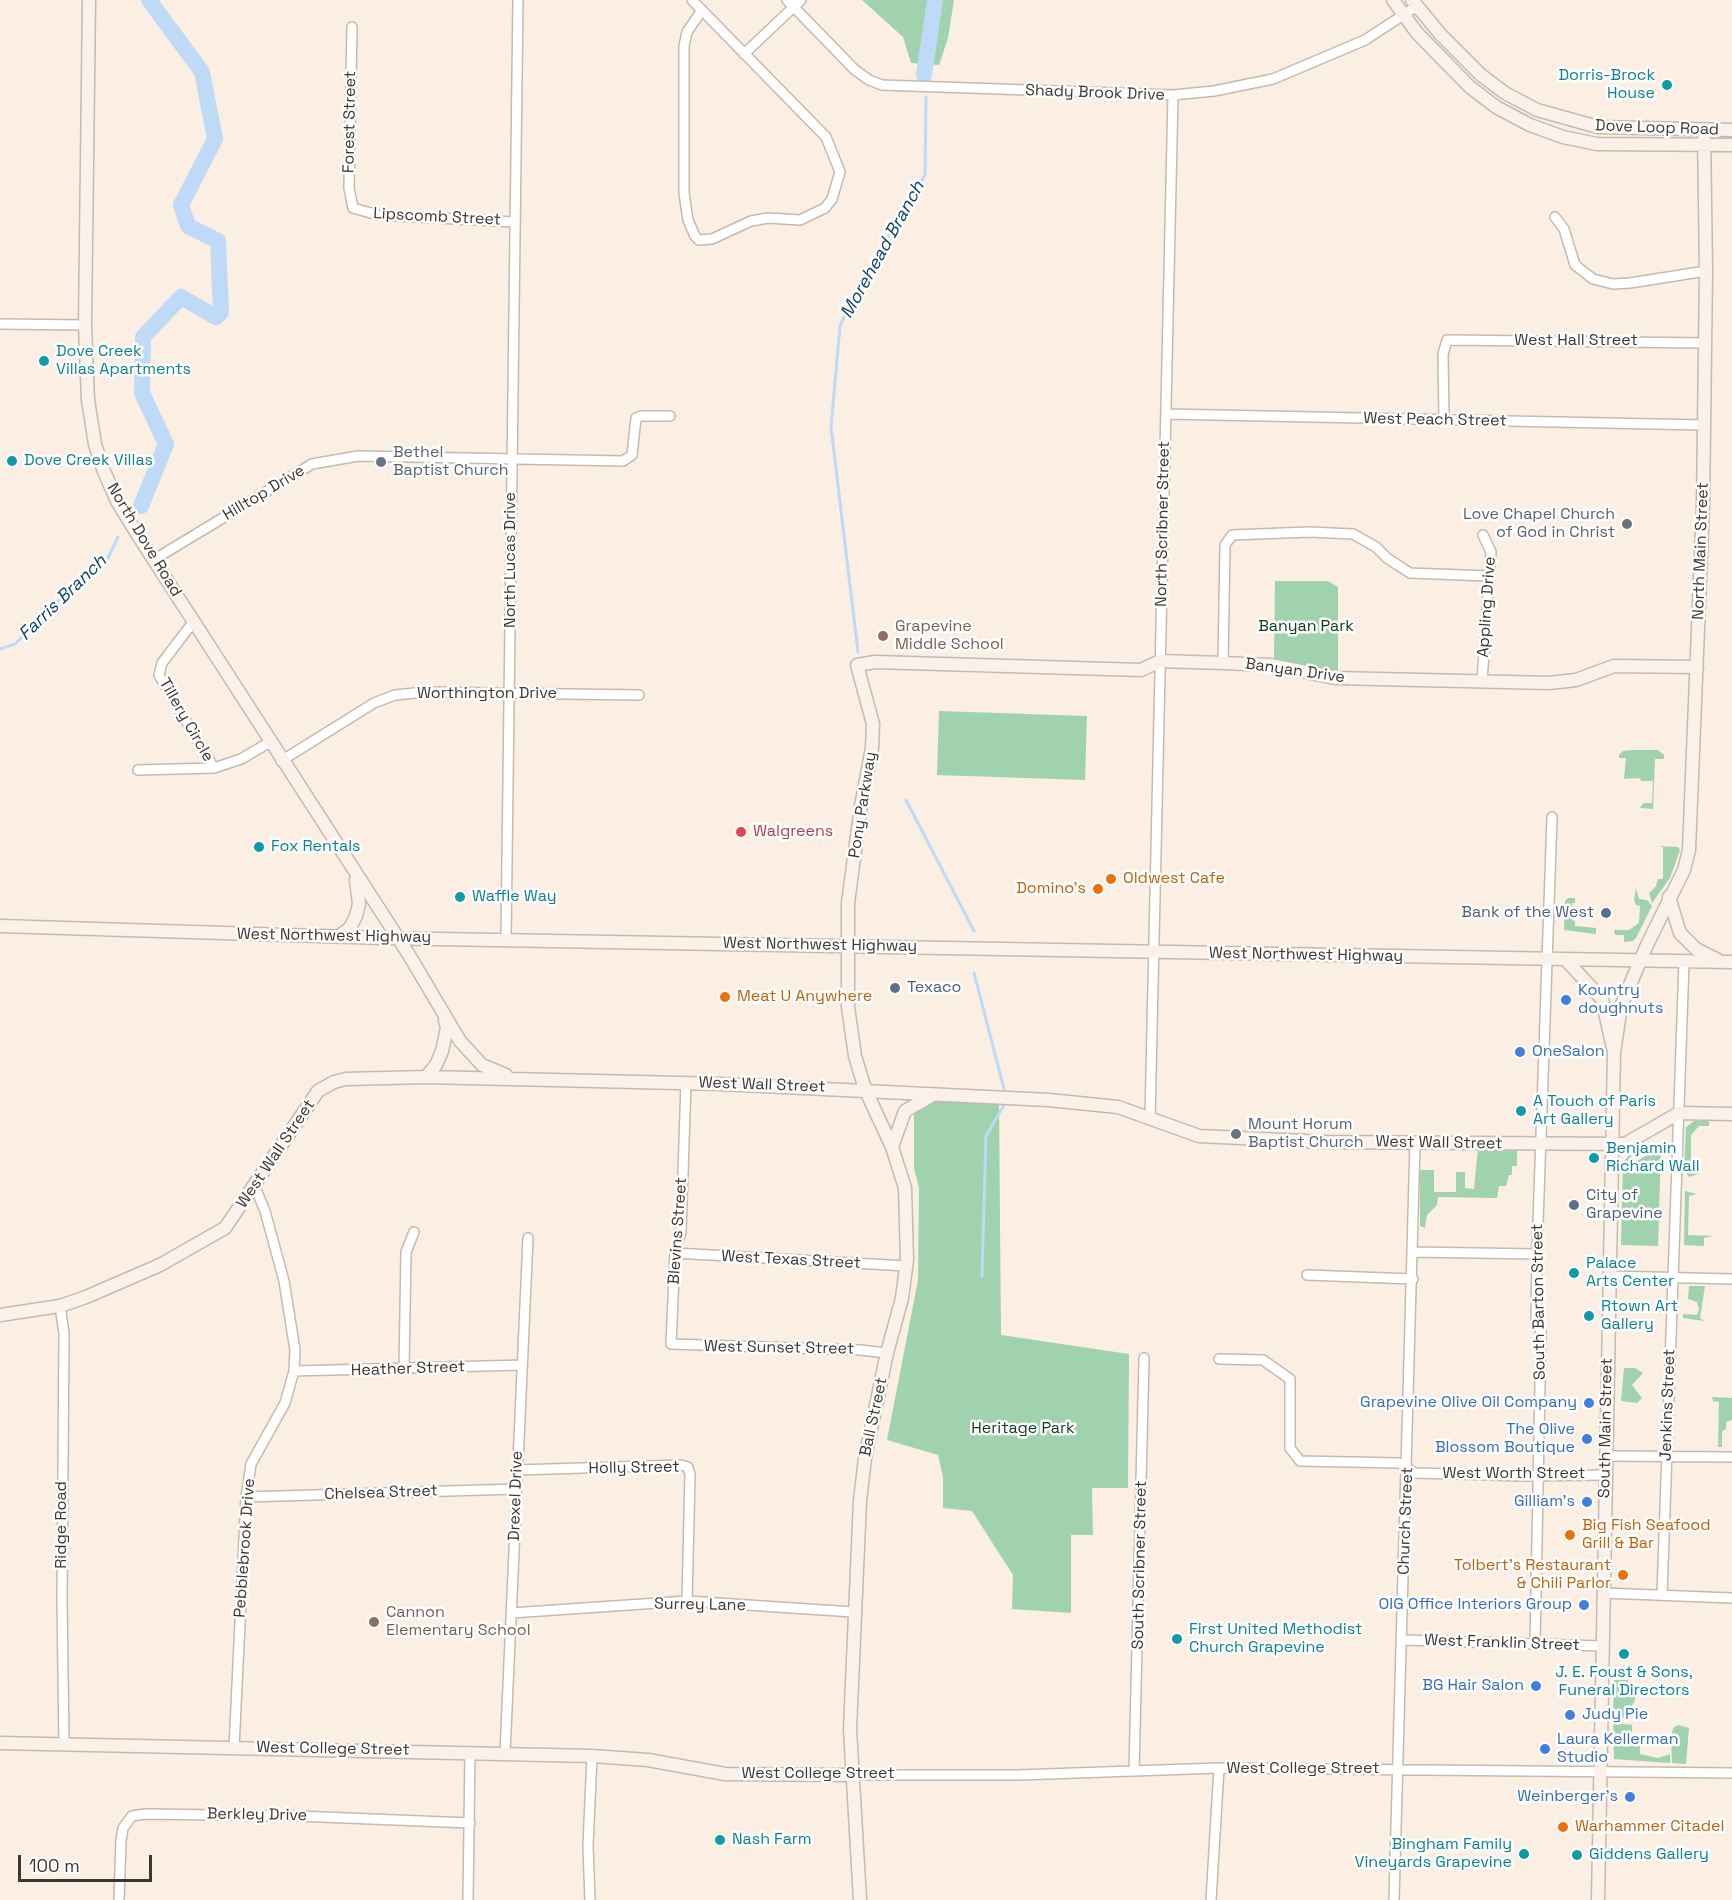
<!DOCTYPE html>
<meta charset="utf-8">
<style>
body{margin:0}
#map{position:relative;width:1732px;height:1900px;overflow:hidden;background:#faefe2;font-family:"Space Grotesk",sans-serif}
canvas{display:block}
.scale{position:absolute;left:18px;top:1855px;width:134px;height:27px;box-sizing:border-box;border:3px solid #3b3732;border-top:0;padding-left:8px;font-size:18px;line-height:21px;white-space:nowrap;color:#3b3732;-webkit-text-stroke:4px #fefefe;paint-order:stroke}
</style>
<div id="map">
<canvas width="1732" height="1900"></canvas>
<div class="scale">100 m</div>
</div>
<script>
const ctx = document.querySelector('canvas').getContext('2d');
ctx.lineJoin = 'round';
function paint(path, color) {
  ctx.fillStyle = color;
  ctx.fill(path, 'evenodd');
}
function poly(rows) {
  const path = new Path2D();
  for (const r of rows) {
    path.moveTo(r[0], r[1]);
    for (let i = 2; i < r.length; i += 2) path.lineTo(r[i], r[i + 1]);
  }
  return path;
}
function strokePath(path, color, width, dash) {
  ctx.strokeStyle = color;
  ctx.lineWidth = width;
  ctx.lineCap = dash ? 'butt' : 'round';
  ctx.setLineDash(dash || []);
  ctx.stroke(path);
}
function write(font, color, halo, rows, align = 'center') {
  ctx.font = font + ' "Space Grotesk",sans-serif';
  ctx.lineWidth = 5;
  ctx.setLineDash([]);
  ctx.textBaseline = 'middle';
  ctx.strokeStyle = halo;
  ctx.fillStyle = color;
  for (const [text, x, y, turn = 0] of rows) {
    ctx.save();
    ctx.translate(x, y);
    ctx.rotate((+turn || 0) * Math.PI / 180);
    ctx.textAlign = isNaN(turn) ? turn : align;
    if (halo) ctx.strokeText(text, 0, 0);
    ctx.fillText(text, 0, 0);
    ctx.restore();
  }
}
const green = poly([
 [862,0,954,0,948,38,939,65,911,63,903,37],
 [1275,581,1328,581,1338,587,1338,673,1274,659],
 [939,711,1087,716,1085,780,937,775],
 [1632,750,1658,750,1664,755,1664,759,1655,759,1653,809,1640,808,1643,803,1652,803,1653,781,1641,781,1640,778,1624,779,1626,758,1619,758,1619,755,1623,751],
 [1656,846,1678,847,1680,850,1670,878,1652,903,1649,893,1656,886,1658,879,1663,879,1663,847],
 [1636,888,1639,899,1647,900,1652,906,1636,938,1633,941,1624,942,1624,935,1615,935,1614,930,1629,930,1639,923,1640,906,1636,905,1634,900],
 [1568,898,1575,898,1575,903,1572,903,1572,920,1575,921,1575,926,1596,928,1596,934,1564,930,1565,901],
 [923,1102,999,1102,1001,1335,1129,1354,1128,1488,1092,1488,1093,1535,1071,1535,1071,1613,1012,1609,1013,1575,972,1511,943,1508,943,1477,938,1455,887,1440,918,1280,919,1188,914,1168,914,1112],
 [1694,1121,1709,1121,1709,1126,1699,1126,1691,1135,1691,1168,1698,1169,1698,1174,1689,1177,1684,1170,1686,1127],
 [1661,1147,1658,1246,1621,1245,1623,1163,1629,1155,1631,1154,1632,1164],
 [1478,1148,1517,1149,1517,1166,1512,1166,1512,1175,1509,1175,1506,1186,1499,1186,1497,1198,1438,1197,1437,1205,1427,1215,1425,1228,1420,1226,1420,1170,1434,1170,1434,1192,1456,1192,1456,1172,1465,1172,1465,1188,1474,1189],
 [1685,1191,1697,1194,1689,1196,1688,1235,1713,1236,1704,1238,1704,1246,1684,1245],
 [1689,1286,1705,1286,1700,1318,1704,1321,1683,1318,1683,1314,1697,1315,1699,1309,1697,1302,1688,1299],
 [1624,1368,1635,1368,1643,1373,1632,1385,1642,1398,1637,1403,1621,1401],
 [1712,1397,1732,1398,1732,1420,1726,1422,1726,1429,1722,1431,1722,1447,1718,1447,1719,1402,1713,1401],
 [1614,1680,1628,1680,1627,1690,1635,1692,1635,1700,1629,1711,1631,1718,1613,1717],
 [1613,1723,1632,1725,1632,1734,1640,1740,1640,1754,1658,1758,1670,1754,1670,1763,1614,1759],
 [1678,1725,1689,1728,1686,1764,1672,1763,1671,1739,1673,1728]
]);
const stream = poly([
 [0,649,15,644,57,602,108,558,118,537],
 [858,652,831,427,840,326,861,282,925,175,926,97],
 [906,800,974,931],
 [974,973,1004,1089],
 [982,1276,986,1136,1004,1105]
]);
const river = poly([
 [924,75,935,0],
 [141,506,166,444,142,393,143,337,181,297,216,317,221,312,218,241,188,226,181,205,215,139,202,72,149,0]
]);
const street = poly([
 [692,0,826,137,840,172,832,199,825,208,800,220,768,218,751,221,712,239,699,240,695,236,688,220,684,193,684,46,687,32,702,10],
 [787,0,855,70,869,80,882,85,1173,95,1214,91,1273,79,1365,40,1417,6],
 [352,27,349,188,353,208,378,215,515,222],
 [744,54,801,0],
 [1555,217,1564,229,1575,265,1593,279,1613,284,1630,283,1706,271],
 [0,324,85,325],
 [1166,414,1703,425],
 [1444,420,1443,354,1447,340,1705,343],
 [155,559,312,464,358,456,623,461,632,455,636,418,641,416,670,416],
 [194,621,162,663,159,675,214,768,241,759,270,742],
 [1223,663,1225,545,1232,535,1309,532,1353,534,1376,547,1387,558,1410,573,1488,576],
 [1482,681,1491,552,1483,535],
 [281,761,374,703,395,695,425,692,639,695],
 [138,770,214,768],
 [506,939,518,0],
 [686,1083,681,1232,675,1253,671,1344,860,1350,887,1353],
 [1150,1118,1173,95],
 [1413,1252,1537,1254],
 [675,1253,907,1266],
 [1307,1275,1413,1279],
 [1609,1276,1732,1279],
 [60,1306,64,1333,62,1600,64,1744],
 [1219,1359,1263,1360,1290,1379,1290,1448,1300,1461,1399,1463,1415,1473,1525,1476,1606,1475],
 [404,1369,406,1252,414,1232],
 [294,1371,522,1365],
 [1606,1456,1732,1457],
 [517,1470,681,1465,688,1467,690,1475,687,1601],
 [246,1497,516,1489],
 [1603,1593,1732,1598],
 [1662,1595,1684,962],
 [511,1613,687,1601,853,1612],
 [1403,1640,1602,1646],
 [1535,1644,1541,1332,1536,1320,1537,1252,1552,817],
 [234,1748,246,1497,251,1464,285,1403,294,1371,295,1350,284,1281,265,1211,254,1185],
 [505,1753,528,1238],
 [1134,1771,1144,1358],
 [851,1775,1018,1775,1219,1768,1732,1773],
 [119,1900,121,1841,123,1828,132,1816,145,1814,297,1816,470,1823],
 [468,1900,470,1752],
 [590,1900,588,1846,592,1756],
 [1211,1900,1219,1768],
 [1394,1900,1415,1143]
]);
const secondary = poly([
 [89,0,85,325,88,400,95,444,103,469,117,501,139,537,409,955,460,1041,482,1065,506,1075],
 [1393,0,1417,33,1470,87,1496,107,1530,125,1563,137,1597,144,1732,145],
 [1412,0,1441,35,1481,75,1505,93,1537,110,1598,127,1732,130],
 [1669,897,1680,933,1696,949,1718,960],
 [0,926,383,938,1732,962],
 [339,936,350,928,356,916,359,904,356,880],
 [1566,960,1602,999,1613,1048],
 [426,1077,436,1065,442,1051,447,1028,445,1020],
 [892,1147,905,1111,933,1095],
 [0,1315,60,1306,86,1297,160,1265,225,1228,318,1091,334,1082,346,1079,426,1077,721,1084,1049,1100,1118,1107,1199,1136,1325,1142,1625,1144,1679,1113,1732,1114],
 [0,1743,592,1756,648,1760,725,1774,851,1775],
 [860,1900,850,1729,860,1501,865,1458,887,1353,902,1298,907,1260,905,1188,892,1147,865,1089,855,1056,848,1007,848,903,861,806,872,748,873,724,857,665,875,662,1141,670,1160,661,1223,663,1271,665,1335,678,1549,683,1576,680,1614,666,1697,667],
 [1598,1900,1614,1052,1621,1006,1647,945,1684,870,1689,850,1703,505,1706,271,1704,130]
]);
const markers = [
 [1667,85,6,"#0f9aa8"],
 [44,361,6,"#0f9aa8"],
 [12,461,6,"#0f9aa8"],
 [381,462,6,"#6b7280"],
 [1627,524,6,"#6b7280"],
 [883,636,6,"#8d6e63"],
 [741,832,6,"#e0444e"],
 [259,847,6,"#0f9aa8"],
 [1111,879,6,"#e8710a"],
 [1098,889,6,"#e8710a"],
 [460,897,6,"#0f9aa8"],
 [1606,913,6,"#5c6f8a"],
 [895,988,6,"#5c6f8a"],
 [725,997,6,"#e8710a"],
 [1566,1000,6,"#3f7fe0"],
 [1520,1052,6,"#3f7fe0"],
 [1521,1111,6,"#0f9aa8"],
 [1236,1134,6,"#6b7280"],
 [1594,1158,6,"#0f9aa8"],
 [1574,1205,6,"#5c6f8a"],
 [1574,1273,6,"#0f9aa8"],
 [1589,1316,6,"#0f9aa8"],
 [1589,1403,6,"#3f7fe0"],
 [1587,1439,6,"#3f7fe0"],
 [1587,1502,6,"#3f7fe0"],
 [1570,1535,6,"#e8710a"],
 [1623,1575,6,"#e8710a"],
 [1584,1605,6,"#3f7fe0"],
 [374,1622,6,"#8d6e63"],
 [1177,1639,6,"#0f9aa8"],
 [1624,1654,6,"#0f9aa8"],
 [1536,1686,6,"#3f7fe0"],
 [1570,1715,6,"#3f7fe0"],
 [1545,1749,6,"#3f7fe0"],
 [1630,1797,6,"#3f7fe0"],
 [1563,1827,6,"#e8710a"],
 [720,1840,6,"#0f9aa8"],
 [1524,1854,6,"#0f9aa8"],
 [1577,1855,6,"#0f9aa8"]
];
const cultureNames = [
 ["Dorris-Brock",1655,76,"right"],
 ["House",1655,94,"right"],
 ["Dove Creek",56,352],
 ["Villas Apartments",56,370],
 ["Dove Creek Villas",24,461],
 ["Fox Rentals",271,847],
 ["Waffle Way",472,897],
 ["A Touch of Paris",1533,1102],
 ["Art Gallery",1533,1120],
 ["Benjamin",1606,1149],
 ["Richard Wall",1606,1167],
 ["Palace",1586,1264],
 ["Arts Center",1586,1282],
 ["Rtown Art",1601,1307],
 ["Gallery",1601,1325],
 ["First United Methodist",1189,1630],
 ["Church Grapevine",1189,1648],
 ["J. E. Foust & Sons,",1624,1673,"center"],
 ["Funeral Directors",1624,1691,"center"],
 ["Nash Farm",732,1840],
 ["Bingham Family",1512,1845,"right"],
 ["Vineyards Grapevine",1512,1863,"right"],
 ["Giddens Gallery",1589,1855]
];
const streetNames = [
 ["Shady Brook Drive",1095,93,2],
 ["Forest Street",350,122,-89],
 ["Dove Loop Road",1657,128,2],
 ["Lipscomb Street",437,217,3],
 ["West Hall Street",1576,341],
 ["West Peach Street",1435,420,1],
 ["Hilltop Drive",264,493,-31],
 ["North Scribner Street",1163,524,-89],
 ["North Dove Road",144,540,59],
 ["North Main Street",1701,551,-88],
 ["North Lucas Drive",511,560,-90],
 ["Appling Drive",1487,607,-86],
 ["Banyan Drive",1295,671,8],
 ["Worthington Drive",487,694],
 ["Tillery Circle",186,720,60],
 ["Pony Parkway",863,805,-81],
 ["West Northwest Highway",334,936,1],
 ["West Northwest Highway",820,945,1],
 ["West Northwest Highway",1306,955,1],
 ["West Wall Street",762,1085,2],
 ["West Wall Street",1439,1143,1],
 ["West Wall Street",276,1154,-56],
 ["Blevins Street",678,1231,-86],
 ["West Texas Street",791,1260,3],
 ["South Barton Street",1539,1302,-91],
 ["West Sunset Street",779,1348,1],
 ["Heather Street",408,1369,-2],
 ["Jenkins Street",1668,1405,-88],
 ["Ball Street",874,1417,-78],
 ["South Main Street",1606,1428,-89],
 ["Holly Street",634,1468,-1],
 ["West Worth Street",1514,1474],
 ["Chelsea Street",381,1493,-2],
 ["Drexel Drive",516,1496,-88],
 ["Church Street",1406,1521,-88],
 ["Ridge Road",62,1525,-90],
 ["Pebblebrook Drive",245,1548,-86],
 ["South Scribner Street",1140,1565,-89],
 ["Surrey Lane",700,1605,1],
 ["West Franklin Street",1502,1643,2],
 ["West College Street",333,1749,1],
 ["West College Street",1303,1769],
 ["West College Street",818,1774],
 ["Berkley Drive",257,1815,1]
];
const worshipNames = [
 ["Bethel",393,453],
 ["Baptist Church",393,471],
 ["Love Chapel Church",1615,515,"right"],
 ["of God in Christ",1615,533,"right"],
 ["Mount Horum",1248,1125],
 ["Baptist Church",1248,1143]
];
const educationNames = [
 ["Grapevine",895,627],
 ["Middle School",895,645],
 ["Cannon",386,1613],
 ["Elementary School",386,1631]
];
const parkNames = [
 ["Banyan Park",1306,627],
 ["Heritage Park",1023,1429]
];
const healthNames = [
 ["Walgreens",753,832]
];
const foodNames = [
 ["Oldwest Cafe",1123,879],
 ["Domino's",1086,889,"right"],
 ["Meat U Anywhere",737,997],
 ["Big Fish Seafood",1582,1526],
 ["Grill & Bar",1582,1544],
 ["Tolbert’s Restaurant",1611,1566,"right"],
 ["& Chili Parlor",1611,1584,"right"],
 ["Warhammer Citadel",1575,1827]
];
const serviceNames = [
 ["Bank of the West",1594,913,"right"],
 ["Texaco",907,988],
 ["City of",1586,1196],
 ["Grapevine",1586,1214]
];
const shopNames = [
 ["Kountry",1578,991,"left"],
 ["doughnuts",1578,1009,"left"],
 ["OneSalon",1532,1052,"left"],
 ["Grapevine Olive Oil Company",1577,1403],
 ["The Olive",1575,1430],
 ["Blossom Boutique",1575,1448],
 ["Gilliam’s",1575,1502],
 ["OIG Office Interiors Group",1572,1605],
 ["BG Hair Salon",1524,1686],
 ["Judy Pie",1582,1715,"left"],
 ["Laura Kellerman",1557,1740,"left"],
 ["Studio",1557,1758,"left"],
 ["Weinberger’s",1618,1797]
];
const waterNames = [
 ["Morehead Branch",883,250,-61],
 ["Farris Branch",63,598,-44]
];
paint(green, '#a0d2ae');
strokePath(stream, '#bedaf7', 3);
strokePath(river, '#bedaf7', 16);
strokePath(street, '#c5baae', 12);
strokePath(secondary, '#c5baae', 15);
strokePath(street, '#fff', 9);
strokePath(secondary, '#fcf0ea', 12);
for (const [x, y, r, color] of markers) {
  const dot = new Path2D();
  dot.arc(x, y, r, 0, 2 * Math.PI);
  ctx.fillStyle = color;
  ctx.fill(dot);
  strokePath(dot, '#fefefe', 2);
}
write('16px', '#0d838f', '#fefefe', cultureNames, 'left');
write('16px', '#3b3732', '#fefefe', streetNames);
write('16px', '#5b616d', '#fefefe', worshipNames, 'left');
write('16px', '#785e54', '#fefefe', educationNames, 'left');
write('16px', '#0a391e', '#fefefe', parkNames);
write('16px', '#be3a42', '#fefefe', healthNames, 'left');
write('16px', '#c56008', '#fefefe', foodNames, 'left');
write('16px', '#4e5e75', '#fefefe', serviceNames, 'left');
write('16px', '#366cbe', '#fefefe', shopNames, 'right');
write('italic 18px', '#0b416c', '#fefefe', waterNames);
</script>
